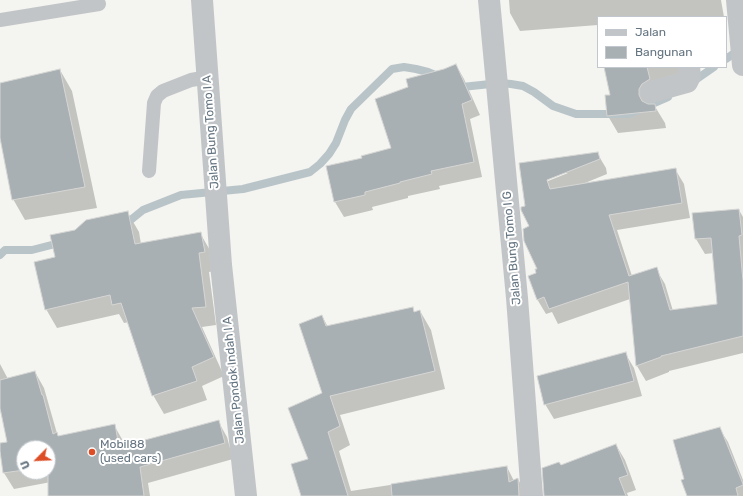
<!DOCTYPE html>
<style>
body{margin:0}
#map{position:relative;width:743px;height:496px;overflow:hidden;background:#f4f4f0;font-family:Rubik,sans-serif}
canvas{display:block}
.legend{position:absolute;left:597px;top:16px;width:130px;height:52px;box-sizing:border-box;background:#fff;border:1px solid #c1c7cc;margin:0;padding:5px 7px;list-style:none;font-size:12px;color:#647480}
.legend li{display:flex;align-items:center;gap:8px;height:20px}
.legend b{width:20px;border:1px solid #c1c7cc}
.north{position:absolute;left:16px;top:440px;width:40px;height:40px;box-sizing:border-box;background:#fff;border:1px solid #c1c7cc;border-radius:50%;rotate:246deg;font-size:11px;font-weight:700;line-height:16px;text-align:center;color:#647480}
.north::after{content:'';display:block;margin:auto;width:14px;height:18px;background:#dd4e27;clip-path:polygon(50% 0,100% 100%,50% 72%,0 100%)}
</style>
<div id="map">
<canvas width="743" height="496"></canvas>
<ul class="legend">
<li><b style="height:5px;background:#c2c5c8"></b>Jalan</li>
<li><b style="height:11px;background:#a8b0b4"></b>Bangunan</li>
</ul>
<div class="north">U</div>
</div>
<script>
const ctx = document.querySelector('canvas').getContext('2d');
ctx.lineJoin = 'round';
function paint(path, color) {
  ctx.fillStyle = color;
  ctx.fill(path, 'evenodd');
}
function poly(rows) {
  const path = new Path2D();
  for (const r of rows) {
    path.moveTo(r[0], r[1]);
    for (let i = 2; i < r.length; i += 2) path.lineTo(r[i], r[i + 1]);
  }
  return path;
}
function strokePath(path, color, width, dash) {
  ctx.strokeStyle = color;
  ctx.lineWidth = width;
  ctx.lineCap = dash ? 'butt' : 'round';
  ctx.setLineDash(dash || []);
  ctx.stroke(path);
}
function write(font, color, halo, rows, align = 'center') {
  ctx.font = font + ' Rubik,sans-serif';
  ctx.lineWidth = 4;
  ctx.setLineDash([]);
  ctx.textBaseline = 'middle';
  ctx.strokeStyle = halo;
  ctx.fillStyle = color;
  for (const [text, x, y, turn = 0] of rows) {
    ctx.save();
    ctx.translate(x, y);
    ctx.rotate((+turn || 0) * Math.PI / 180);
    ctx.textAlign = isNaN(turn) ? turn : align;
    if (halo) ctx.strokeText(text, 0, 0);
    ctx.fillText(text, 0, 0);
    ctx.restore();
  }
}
const shadow = poly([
 [509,0,721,0,724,17,598,17,598,25,520,31,510,13],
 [456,65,464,79,480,115,470,119,482,177,439,186,440,189,408,196,408,198,372,207,373,210,344,217,335,202,327,167,363,158,392,148,410,88],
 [605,67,691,67,652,101,650,105,654,105,665,123,666,128,618,133,608,116,611,96],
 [60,70,72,91,97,208,25,220,13,199,0,133,0,84],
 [597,153,606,168,607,174,585,183,675,169,684,184,690,218,617,230,632,276,656,269,665,284,673,311,719,305,714,253,705,254,696,239,739,210,743,217,743,353,669,371,669,372,646,381,637,366,630,299,558,324,552,312,546,314,537,299,539,269,526,206,520,164],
 [562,173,568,173,543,183,542,181],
 [128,213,139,232,141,244,200,233,211,252,215,271,209,272,216,325,202,327,224,376,202,386,207,400,164,414,153,395,129,322,124,323,119,314,57,328,46,309,56,258,75,231],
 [412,309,415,313,420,311,431,330,445,389,340,415,350,445,339,451,351,491,507,467,514,481,518,479,527,496,302,496,324,394,322,316,328,327],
 [625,353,634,368,642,396,554,419,545,404],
 [0,364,8,379,35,372,44,388,58,437,114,425,123,441,124,447,218,421,227,437,233,459,148,483,150,496,54,496,51,482,14,489,4,473,0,444,9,443,1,410,0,410],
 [24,448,48,448,48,472,24,472],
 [719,428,728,442,743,480,743,496,688,496,685,479],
 [616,445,625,460,636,490,627,493,628,496,545,496,561,466]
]);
const stream = poly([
 [726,59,740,49],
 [691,83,714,67],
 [456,84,462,87,500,83,511,84,523,86,534,92,553,106,576,114,629,114,668,97],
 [122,227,143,210,181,195,243,189,310,172,320,164,329,154,336,143,345,120,351,109,392,69,404,67,416,69,428,72,440,77],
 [0,255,5,250,32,250,63,242]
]);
const building = poly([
 [456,64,472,100,462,104,474,162,431,171,432,174,400,182,400,183,365,192,365,195,334,202,326,166,362,158,361,156,391,148,375,99,408,87,406,79,444,69,456,64],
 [604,67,647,67,650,79,642,84,639,89,639,95,642,101,648,104,655,104,656,111,607,116,605,95,610,95,604,67],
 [60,69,85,187,12,200,0,138,0,83,60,69],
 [598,152,600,159,547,180,550,189,676,168,682,203,609,215,629,276,657,267,670,310,717,304,711,238,695,239,692,213,739,209,742,235,739,236,743,281,743,336,661,356,661,357,636,366,628,282,549,309,544,297,537,300,528,276,536,273,535,269,537,269,524,241,523,229,529,226,521,210,521,207,525,206,519,163,598,152],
 [128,211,135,244,201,232,205,252,199,253,206,307,192,308,214,357,192,367,197,381,152,396,121,303,112,305,110,295,45,310,34,262,55,257,50,235,75,230,86,220,128,211],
 [413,307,414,312,420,310,435,371,330,396,340,426,328,432,348,496,301,496,291,464,308,459,288,408,322,393,299,324,322,315,326,326,413,307],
 [626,352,634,381,544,405,537,376,626,352],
 [35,371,42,395,43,395,53,434,57,432,58,436,115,424,119,447,219,420,225,443,140,467,144,496,48,496,48,448,24,448,24,470,3,473,0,451,0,443,7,442,0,408,0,380,35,371],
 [720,427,743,484,743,485,736,488,738,496,687,496,681,480,684,479,673,440,720,427],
 [616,444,628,475,619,478,626,496,544,496,542,468,559,462,561,465,616,444],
 [507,466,509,482,518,478,519,496,392,496,391,484,507,466]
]);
const lane = poly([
 [0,20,99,4],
 [149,171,154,103,157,96,163,91,191,80,208,77]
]);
const street = poly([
 [202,0,221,265,246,496],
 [489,0,517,298,532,496],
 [737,0,743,65],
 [651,92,687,82,690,76,689,67]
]);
const markers = [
 [92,452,4,"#dd4e27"]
];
const streetNames = [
 ["Jalan Bung Tomo I A",211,132,-94],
 ["Jalan Bung Tomo I G",512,248,-95],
 ["Jalan Pondok Indah I A",234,380,-96]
];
const poiNames = [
 ["Mobil88",100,445],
 ["(used cars)",100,459]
];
paint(shadow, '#0003');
strokePath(stream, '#b9c4c8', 8);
paint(building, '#a8b0b4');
strokePath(building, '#d5d5d3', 1);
strokePath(lane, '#c2c5c8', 14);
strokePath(street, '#c2c5c8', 22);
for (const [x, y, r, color] of markers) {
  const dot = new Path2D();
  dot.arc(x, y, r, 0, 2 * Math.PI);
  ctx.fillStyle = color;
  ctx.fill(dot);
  strokePath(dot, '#fff', 1.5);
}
write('12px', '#647480', '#fff', streetNames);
write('12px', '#647480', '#fff', poiNames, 'left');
</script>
